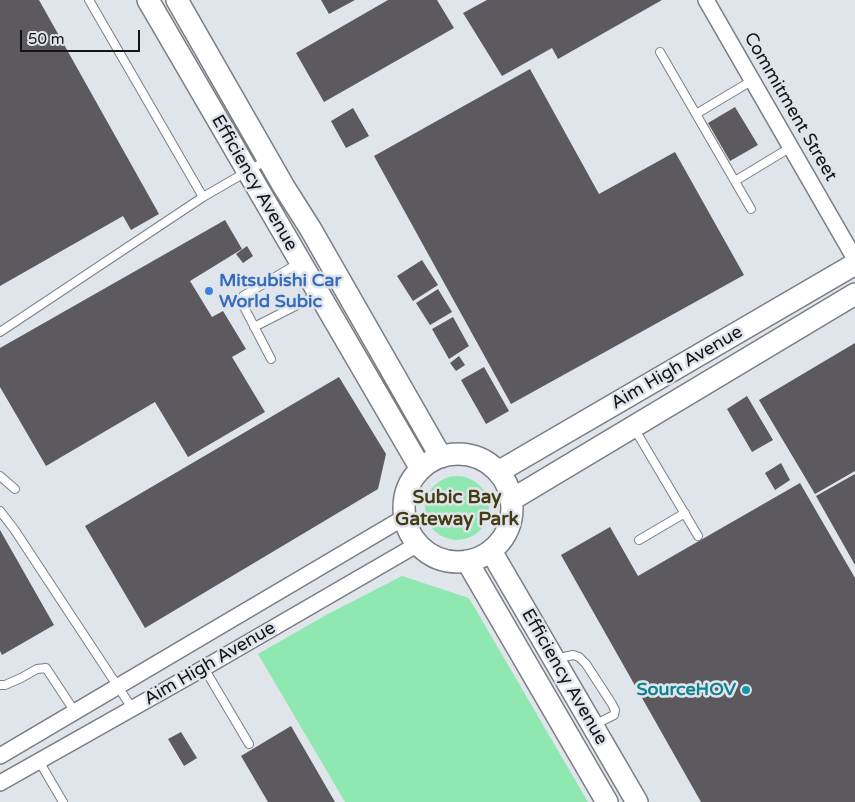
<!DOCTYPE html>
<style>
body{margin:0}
#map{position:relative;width:855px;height:802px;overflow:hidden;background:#e0e4eb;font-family:"Varela Round",sans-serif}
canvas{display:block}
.scale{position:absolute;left:20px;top:30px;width:120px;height:22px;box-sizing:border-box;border:2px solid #141518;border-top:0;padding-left:6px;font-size:15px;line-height:18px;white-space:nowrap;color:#141518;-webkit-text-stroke:4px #e0e4eb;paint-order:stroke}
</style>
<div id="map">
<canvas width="855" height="802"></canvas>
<div class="scale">50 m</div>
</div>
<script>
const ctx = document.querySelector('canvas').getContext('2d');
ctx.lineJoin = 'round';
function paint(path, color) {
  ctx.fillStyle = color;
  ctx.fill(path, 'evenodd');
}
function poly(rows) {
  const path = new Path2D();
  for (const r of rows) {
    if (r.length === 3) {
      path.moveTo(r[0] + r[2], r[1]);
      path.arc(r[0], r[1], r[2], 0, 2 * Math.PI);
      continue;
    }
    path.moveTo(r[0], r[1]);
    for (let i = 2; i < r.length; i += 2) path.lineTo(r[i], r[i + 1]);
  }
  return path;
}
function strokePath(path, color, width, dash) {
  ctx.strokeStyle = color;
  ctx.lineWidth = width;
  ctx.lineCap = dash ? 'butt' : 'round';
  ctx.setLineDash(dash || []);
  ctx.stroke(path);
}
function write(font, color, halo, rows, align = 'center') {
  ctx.font = font + ' "Varela Round",sans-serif';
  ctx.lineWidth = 5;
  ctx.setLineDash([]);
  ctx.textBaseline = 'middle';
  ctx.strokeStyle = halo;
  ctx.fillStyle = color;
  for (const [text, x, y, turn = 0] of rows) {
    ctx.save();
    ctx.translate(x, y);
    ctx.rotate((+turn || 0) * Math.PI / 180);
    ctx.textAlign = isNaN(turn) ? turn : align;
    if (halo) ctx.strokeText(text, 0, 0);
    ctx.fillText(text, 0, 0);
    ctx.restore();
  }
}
const green = poly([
 [457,508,32],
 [402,576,469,598,588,802,345,802,258,654,326,615]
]);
const building = poly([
 [0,0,39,0,159,214,131,230,123,216,0,286],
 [321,0,355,0,329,14],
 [388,0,437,0,454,28,324,102,296,53],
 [487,0,662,0,558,59,552,48,502,76,463,13],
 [530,69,599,194,675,152,744,275,511,404,374,156],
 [735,107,758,145,730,161,708,123],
 [353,108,369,136,346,148,331,121],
 [225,220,242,249,190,281,212,317,223,311,246,349,232,357,265,412,188,457,155,402,46,466,0,387,0,348],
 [247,246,253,256,243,263,236,254],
 [422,260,438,285,413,301,397,276],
 [438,289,452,312,430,325,416,303],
 [453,317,469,346,449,359,432,329],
 [855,343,855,471,815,494,759,400],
 [459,356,465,365,456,371,450,363],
 [484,367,509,411,486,424,461,380],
 [339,377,386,454,378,489,145,628,85,526],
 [747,396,773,440,752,452,727,409],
 [781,463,790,480,775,490,765,473],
 [855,474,855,565,816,496],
 [800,483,855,578,855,802,701,802,561,555,610,527,638,576],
 [0,530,54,625,2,655,0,651],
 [291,726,335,802,268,802,241,756],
 [181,732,197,758,184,766,168,739]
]);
const lane = poly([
 [89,0,203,197],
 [660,52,751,209],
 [696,114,753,80],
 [735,181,791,147],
 [254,327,319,294],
 [0,332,203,197,267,160],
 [271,359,242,303,241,300,243,296,299,263],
 [634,428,698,536],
 [0,476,15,489],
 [0,511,14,529,132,708],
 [639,540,685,513],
 [555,659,573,655,579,657,586,664,612,704,615,710,614,715,594,725],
 [204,668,249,744],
 [0,685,5,685,21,678,37,669,46,668,75,712],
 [39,761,63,802]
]);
const street = poly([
 [706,0,855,259],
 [0,756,405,517],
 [0,783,204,668,418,544]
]);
const secondary = poly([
 [148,0,421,469],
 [177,0,284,187,310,228,441,457],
 [458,508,54],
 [498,472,855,264],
 [511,500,855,294],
 [491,551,637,802],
 [467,561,607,802]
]);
const markers = [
 [209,291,5,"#3f7fe0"],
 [746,690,5,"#0f9aa8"]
];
const streetNames = [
 ["Commitment Street",790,107,60],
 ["Efficiency Avenue",254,183,60],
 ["Aim High Avenue",677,368,-30],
 ["Aim High Avenue",210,664,-30],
 ["Efficiency Avenue",564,677,60]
];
const shopNames = [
 ["Mitsubishi Car",219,281],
 ["World Subic",219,302]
];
const cultureNames = [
 ["SourceHOV",736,690]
];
const neighbourhoodNames = [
 ["Subic Bay",457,498],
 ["Gateway Park",457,520]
];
paint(green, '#8fe8b0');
paint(building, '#5c595f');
strokePath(lane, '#7b7e85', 10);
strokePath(street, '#7b7e85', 18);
strokePath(secondary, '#7b7e85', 24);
strokePath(lane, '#fff', 8);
strokePath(street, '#fff', 15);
strokePath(secondary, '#fff', 21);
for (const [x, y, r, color] of markers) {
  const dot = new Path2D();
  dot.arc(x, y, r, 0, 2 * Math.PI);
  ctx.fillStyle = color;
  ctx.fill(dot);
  strokePath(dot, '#e0e4eb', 2);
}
write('18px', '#141518', '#e0e4eb', streetNames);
write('bold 18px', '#366cbe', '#e0e4eb', shopNames, 'left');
write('bold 18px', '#0d838f', '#e0e4eb', cultureNames, 'right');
write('bold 19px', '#443d13', '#e0e4eb', neighbourhoodNames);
</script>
